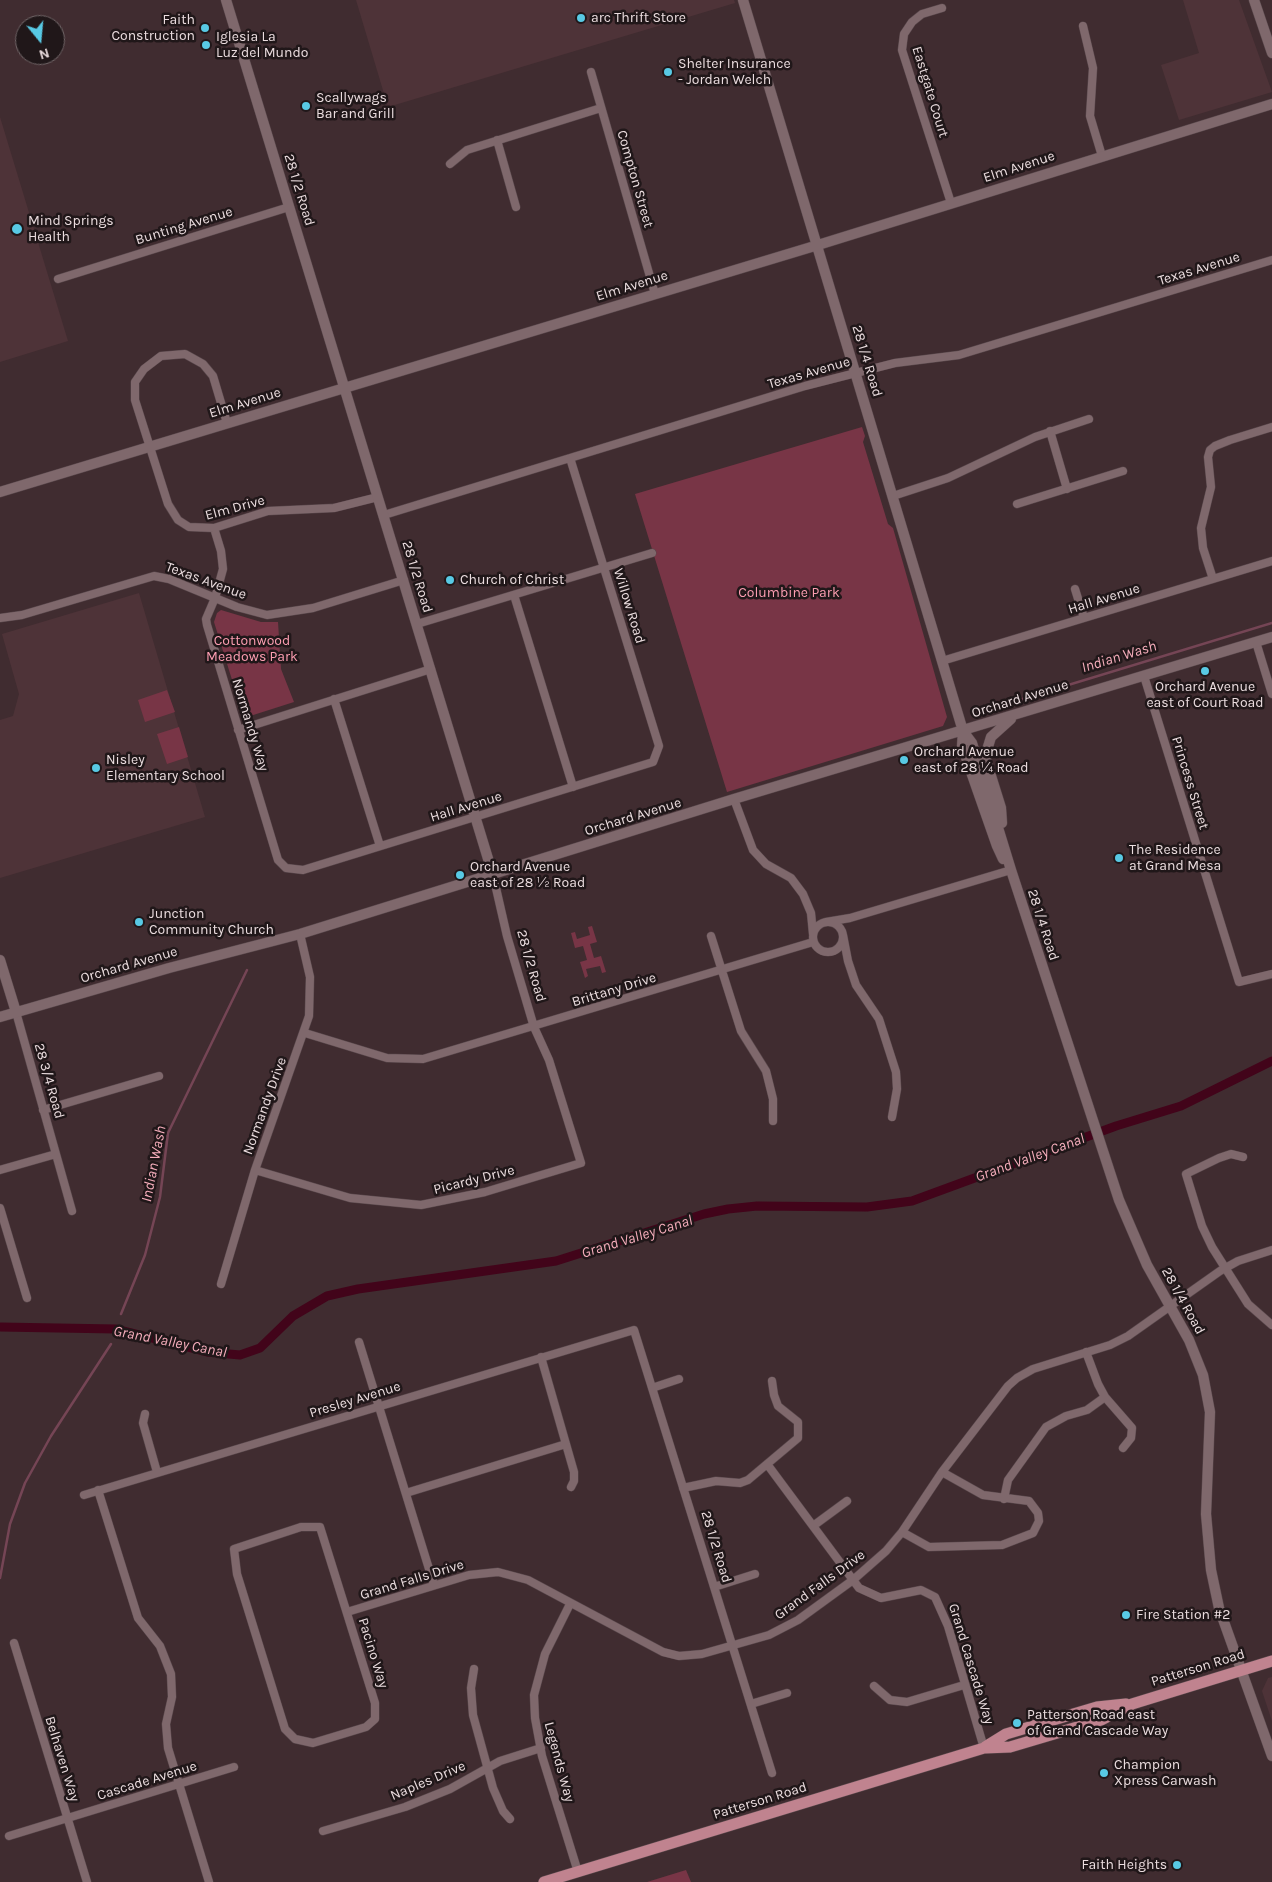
<!DOCTYPE html>
<meta charset="utf-8">
<style>
body{margin:0}
#map{position:relative;width:1272px;height:1882px;overflow:hidden;background:#402c30;font-family:Karla,sans-serif}
canvas{display:block}
.north{position:absolute;left:15px;top:15px;width:50px;height:50px;box-sizing:border-box;background:#201719;border:1px solid #716668;border-radius:50%;rotate:163deg;font-size:14px;font-weight:700;line-height:20px;text-align:center;color:#ebdddf}
.north::after{content:'';display:block;margin:auto;width:18px;height:22px;background:#58c9e4;clip-path:polygon(50% 0,100% 100%,50% 72%,0 100%)}
</style>
<div id="map">
<canvas width="1272" height="1882"></canvas>
<div class="north">N</div>
</div>
<script>
const ctx = document.querySelector('canvas').getContext('2d');
ctx.lineJoin = 'round';
function paint(path, color) {
  ctx.fillStyle = color;
  ctx.fill(path, 'evenodd');
}
function poly(rows) {
  const path = new Path2D();
  for (const r of rows) {
    if (r.length === 3) {
      path.moveTo(r[0] + r[2], r[1]);
      path.arc(r[0], r[1], r[2], 0, 2 * Math.PI);
      continue;
    }
    path.moveTo(r[0], r[1]);
    for (let i = 2; i < r.length; i += 2) path.lineTo(r[i], r[i + 1]);
  }
  return path;
}
function strokePath(path, color, width, dash) {
  ctx.strokeStyle = color;
  ctx.lineWidth = width;
  ctx.lineCap = dash ? 'butt' : 'round';
  ctx.setLineDash(dash || []);
  ctx.stroke(path);
}
function write(font, color, halo, rows, align = 'center') {
  ctx.font = font + ' Karla,sans-serif';
  ctx.lineWidth = 5;
  ctx.setLineDash([]);
  ctx.textBaseline = 'middle';
  ctx.strokeStyle = halo;
  ctx.fillStyle = color;
  for (const [text, x, y, turn = 0] of rows) {
    ctx.save();
    ctx.translate(x, y);
    ctx.rotate((+turn || 0) * Math.PI / 180);
    ctx.textAlign = isNaN(turn) ? turn : align;
    if (halo) ctx.strokeText(text, 0, 0);
    ctx.fillText(text, 0, 0);
    ctx.restore();
  }
}
const built = poly([
 [356,0,734,0,735,3,388,107],
 [1183,0,1239,0,1272,92,1179,120,1161,65,1199,53],
 [0,117,68,341,0,362],
 [139,593,205,817,0,878,0,720,13,716,19,694,2,634],
 [1272,1677,1272,1721,1262,1691,1268,1678]
]);
const green = poly([
 [862,427,865,436,863,442,888,524,893,528,947,717,943,726,727,792,635,494],
 [221,610,261,622,278,622,281,669,294,702,247,717,243,715,214,622,217,613],
 [167,690,175,712,145,722,138,700],
 [179,727,188,757,167,764,157,734],
 [592,926,597,942,590,944,594,958,601,956,606,972,602,973,600,966,586,969,588,976,585,978,580,962,587,960,583,946,575,948,571,933,575,932,577,939,590,935,588,927],
 [686,1870,691,1882,647,1882]
]);
const stream = poly([
 [973,714,1272,623],
 [121,1314,145,1255,160,1197,168,1133,247,970],
 [0,1578,10,1524,25,1483,51,1436,111,1344]
]);
const canal = poly([
 [0,1327,116,1329,207,1352,240,1355,260,1348,293,1316,327,1296,358,1289,556,1261,704,1214,728,1209,757,1206,867,1207,912,1201,1116,1126,1181,1106,1272,1061]
]);
const street = poly([
 [942,8,922,14,912,22,904,34,902,50,951,203],
 [1083,26,1093,68,1090,116,1102,156],
 [591,72,655,294],
 [497,140,516,207],
 [450,164,467,150,601,108],
 [58,279,289,207],
 [227,423,213,376,203,364,185,354,161,356,144,369,135,382,135,400,168,504,178,520,189,527,214,528,268,511,334,508,378,497],
 [1050,431,1067,489],
 [893,496,948,478,1035,437,1089,419],
 [1017,504,1123,471],
 [384,515,805,386,895,363,959,355,1272,260],
 [214,528,221,551,223,569,215,598,206,619,207,625,278,860,286,868,303,870,653,762,659,746,570,458],
 [1213,579,1203,548,1201,528,1211,487,1208,457,1210,450,1215,446,1230,440,1272,427],
 [1075,589,1084,618],
 [514,595,573,787],
 [0,618,22,615,154,576,169,579,237,607,267,615,313,608,404,580],
 [417,624,652,553],
 [1256,642,1272,694],
 [942,661,1272,561],
 [1144,676,1239,982,1272,974],
 [334,699,380,846],
 [238,730,431,669],
 [734,799,753,850,766,864,791,878,803,894,811,913,813,934],
 [828,937,15],
 [826,922,850,918,1011,870],
 [843,935,848,961,856,985,879,1019,896,1072,897,1089,892,1117],
 [711,936,741,1031,766,1071,773,1099,773,1121],
 [16,1012,72,1211],
 [305,1033,387,1058,423,1059,813,942],
 [43,1110,159,1076],
 [1243,1157,1231,1154,1219,1158,1186,1174,1202,1226,1212,1247,1248,1304,1272,1325],
 [0,1170,56,1154],
 [255,1170,350,1198,421,1205,485,1192,581,1163,549,1060,534,1027,507,936,493,875],
 [0,1208,27,1298],
 [221,1284,255,1170,309,1016,310,977,300,934],
 [359,1342,434,1585],
 [1086,1352,1098,1384,1105,1397,1132,1428,1131,1438,1123,1448],
 [541,1357,574,1472,574,1481,571,1487],
 [652,1388,679,1379],
 [145,1414,143,1423,157,1472],
 [767,1464,859,1588,881,1598,921,1590,935,1597,948,1626,984,1748],
 [683,1488,716,1481,740,1483,748,1480,798,1438,798,1422,778,1406,774,1395,772,1381],
 [98,1490,138,1618,160,1646,171,1674,172,1697,166,1724,168,1748,209,1882],
 [406,1493,566,1444],
 [84,1495,634,1330,772,1773],
 [1004,1499,1008,1480,1046,1427,1066,1416,1087,1410,1105,1397],
 [813,1526,847,1501],
 [301,1527,320,1527,375,1703,375,1719,366,1727,313,1743,295,1739,285,1729,237,1574,234,1549,301,1527],
 [902,1532,929,1547,1002,1545,1033,1533,1039,1521,1038,1513,1029,1501,983,1495,942,1472],
 [714,1587,755,1574],
 [570,1604,545,1654,534,1695,535,1718,542,1756,578,1872],
 [347,1612,469,1575,498,1572,528,1580,663,1652,679,1656,702,1654,769,1635,798,1620,853,1580,886,1551,902,1532,942,1472,1008,1386,1017,1378,1033,1369,1110,1345,1128,1336,1220,1271,1238,1261,1272,1250],
 [14,1643,87,1882],
 [474,1669,471,1688,473,1715,493,1788,503,1811,510,1819],
 [874,1686,890,1700,907,1702,964,1685],
 [751,1704,787,1693],
 [323,1831,405,1807,450,1789,500,1761,541,1748],
 [9,1836,234,1767]
]);
const secondary = poly([
 [226,0,493,875],
 [743,0,942,661,963,731,962,746,997,846,1003,859],
 [1254,0,1272,53],
 [0,492,818,245,1272,104],
 [963,731,972,743,1011,870,1119,1200,1147,1265,1189,1340,1203,1375,1210,1412,1206,1514,1211,1570,1219,1608,1272,1756],
 [1002,823,1001,808,986,760,987,750,991,737,1011,719],
 [0,960,16,1012],
 [0,1017,169,968,300,934,734,799,1272,637]
]);
const primary = poly([
 [985,1747,1006,1734,1097,1707,1126,1704],
 [544,1882,984,1748,1010,1747,1101,1720,1132,1704,1272,1661]
]);
const markers = [
 [581,18,5,"#58c9e4"],
 [205,28,5,"#58c9e4"],
 [206,45,5,"#58c9e4"],
 [668,72,5,"#58c9e4"],
 [306,106,5,"#58c9e4"],
 [17,229,6,"#58c9e4"],
 [450,580,5,"#58c9e4"],
 [1205,671,5,"#58c9e4"],
 [904,760,5,"#58c9e4"],
 [96,768,5,"#58c9e4"],
 [1119,858,5,"#58c9e4"],
 [460,875,5,"#58c9e4"],
 [139,922,5,"#58c9e4"],
 [1126,1615,5,"#58c9e4"],
 [1017,1723,5,"#58c9e4"],
 [1104,1773,5,"#58c9e4"],
 [1177,1865,5,"#58c9e4"]
];
const poiNames = [
 ["arc Thrift Store",591,18],
 ["Faith",195,20,"right"],
 ["Construction",195,36,"right"],
 ["Iglesia La",216,37],
 ["Luz del Mundo",216,53],
 ["Shelter Insurance",678,64],
 ["- Jordan Welch",678,80],
 ["Scallywags",316,98],
 ["Bar and Grill",316,114],
 ["Mind Springs",28,221],
 ["Health",28,237],
 ["Church of Christ",460,580],
 ["Orchard Avenue",1205,687,"center"],
 ["east of Court Road",1205,703,"center"],
 ["Orchard Avenue",914,752],
 ["east of 28 ¼ Road",914,768],
 ["Nisley",106,760],
 ["Elementary School",106,776],
 ["The Residence",1129,850],
 ["at Grand Mesa",1129,866],
 ["Orchard Avenue",470,867],
 ["east of 28 ½ Road",470,883],
 ["Junction",149,914],
 ["Community Church",149,930],
 ["Fire Station #2",1136,1615],
 ["Patterson Road east",1027,1715],
 ["of Grand Cascade Way",1027,1731],
 ["Champion",1114,1765],
 ["Xpress Carwash",1114,1781],
 ["Faith Heights",1167,1865,"right"]
];
const streetNames = [
 ["Eastgate Court",930,92,73],
 ["Elm Avenue",1019,167,-18],
 ["Compton Street",635,179,74],
 ["28 1/2 Road",299,190,73],
 ["Bunting Avenue",184,226,-17],
 ["Texas Avenue",1199,269,-17],
 ["Elm Avenue",632,286,-17],
 ["28 1/4 Road",867,361,73],
 ["Texas Avenue",809,373,-16],
 ["Elm Avenue",245,403,-17],
 ["Elm Drive",235,508,-15],
 ["28 1/2 Road",417,577,73],
 ["Texas Avenue",206,581,20],
 ["Hall Avenue",1104,599,-17],
 ["Willow Road",629,606,73],
 ["Orchard Avenue",1020,699,-17],
 ["Normandy Way",250,725,73],
 ["Princess Street",1190,783,73],
 ["Hall Avenue",466,807,-17],
 ["Orchard Avenue",633,817,-17],
 ["28 1/4 Road",1043,925,72],
 ["Orchard Avenue",129,965,-16],
 ["28 1/2 Road",531,966,74],
 ["Brittany Drive",614,990,-17],
 ["28 3/4 Road",49,1081,74],
 ["Normandy Drive",265,1106,-70],
 ["Picardy Drive",474,1180,-14],
 ["28 1/4 Road",1183,1301,61],
 ["Presley Avenue",355,1400,-17],
 ["28 1/2 Road",716,1547,73],
 ["Grand Falls Drive",412,1580,-17],
 ["Grand Falls Drive",820,1585,-36],
 ["Pacino Way",373,1653,73],
 ["Grand Cascade Way",971,1664,73],
 ["Patterson Road",1198,1668,-17],
 ["Belhaven Way",62,1759,73],
 ["Legends Way",559,1762,75],
 ["Cascade Avenue",147,1781,-17],
 ["Naples Drive",428,1781,-23],
 ["Patterson Road",760,1801,-17]
];
const parkNames = [
 ["Columbine Park",789,593],
 ["Cottonwood",252,641],
 ["Meadows Park",252,657]
];
const waterNames = [
 ["Indian Wash",1119,657,-17],
 ["Grand Valley Canal",1030,1158,-20],
 ["Indian Wash",154,1164,-79],
 ["Grand Valley Canal",637,1237,-17],
 ["Grand Valley Canal",170,1342,11]
];
paint(built, '#4e3338');
paint(green, '#783546');
strokePath(stream, '#754555', 2.5);
strokePath(canal, '#42041a', 9);
strokePath(street, '#59484c', 9);
strokePath(secondary, '#59484c', 11);
strokePath(primary, '#59484c', 12);
strokePath(street, '#7f686c', 8);
strokePath(secondary, '#7f686c', 10);
strokePath(primary, '#c0838f', 11);
for (const [x, y, r, color] of markers) {
  const dot = new Path2D();
  dot.arc(x, y, r, 0, 2 * Math.PI);
  ctx.fillStyle = color;
  ctx.fill(dot);
  strokePath(dot, '#201719', 2);
}
write('14px', '#ebdddf', '#201719', poiNames, 'left');
write('14px', '#ebdddf', '#201719', streetNames);
write('14px', '#fd9eb2', '#201719', parkNames);
write('italic 15px', '#f5adbb', '#201719', waterNames);
</script>
